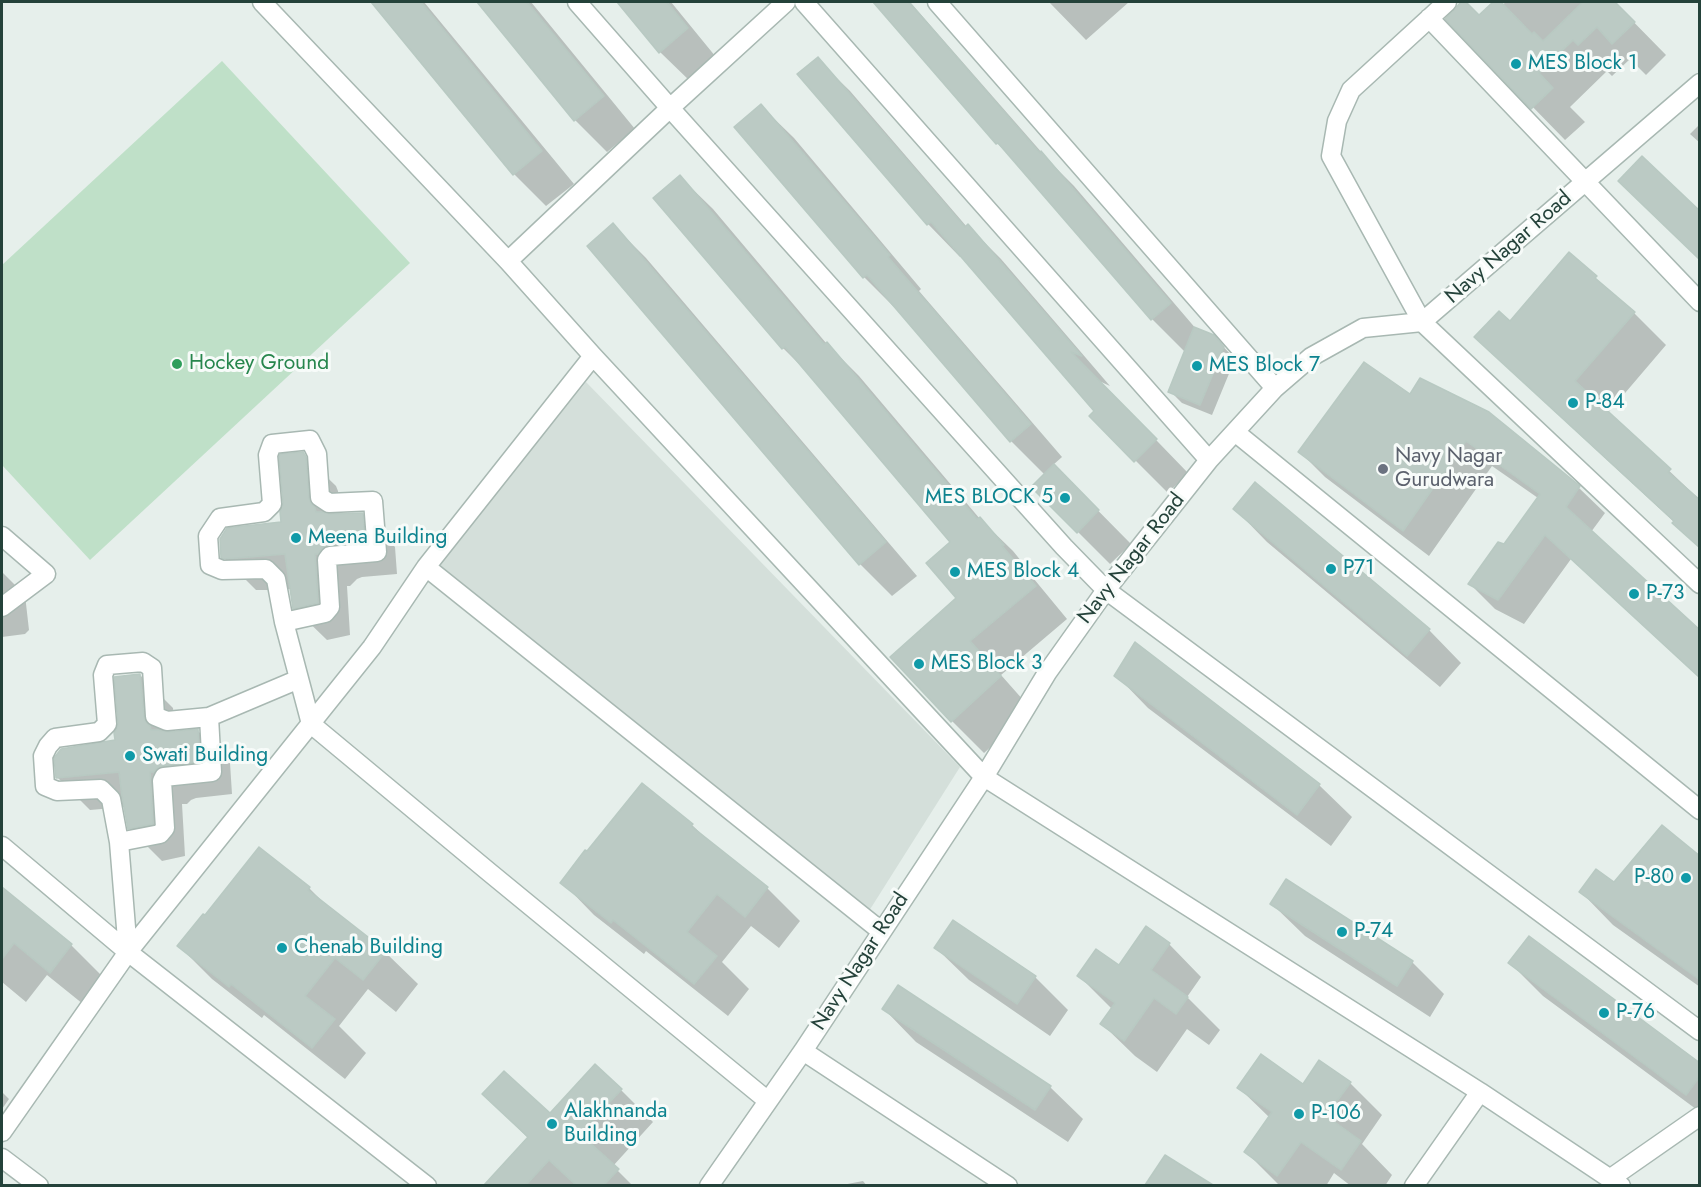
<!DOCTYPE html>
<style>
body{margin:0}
#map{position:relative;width:1701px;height:1187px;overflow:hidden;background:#e6efeb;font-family:Jost,sans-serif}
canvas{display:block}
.frame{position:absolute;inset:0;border:3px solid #24423a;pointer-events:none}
</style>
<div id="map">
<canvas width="1701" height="1187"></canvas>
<div class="frame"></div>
</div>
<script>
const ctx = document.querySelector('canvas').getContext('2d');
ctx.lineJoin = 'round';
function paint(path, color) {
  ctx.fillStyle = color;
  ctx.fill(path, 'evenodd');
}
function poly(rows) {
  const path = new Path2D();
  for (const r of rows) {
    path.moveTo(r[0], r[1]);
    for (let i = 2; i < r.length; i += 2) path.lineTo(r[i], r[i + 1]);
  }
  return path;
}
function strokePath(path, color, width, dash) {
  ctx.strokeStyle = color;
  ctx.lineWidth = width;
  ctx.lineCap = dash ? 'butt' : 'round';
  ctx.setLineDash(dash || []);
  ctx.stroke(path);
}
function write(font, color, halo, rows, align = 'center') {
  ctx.font = font + ' Jost,sans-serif';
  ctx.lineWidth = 6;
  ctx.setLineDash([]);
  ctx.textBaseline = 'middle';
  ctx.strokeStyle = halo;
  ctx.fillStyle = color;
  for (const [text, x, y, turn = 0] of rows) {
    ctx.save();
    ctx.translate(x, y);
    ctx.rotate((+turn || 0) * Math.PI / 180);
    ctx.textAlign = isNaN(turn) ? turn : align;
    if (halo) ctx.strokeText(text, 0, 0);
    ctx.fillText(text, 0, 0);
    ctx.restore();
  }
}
const built = poly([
 [586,382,960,767,869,911,437,565]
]);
const green = poly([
 [222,61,410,263,90,560,2,465,2,265]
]);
const shadow = poly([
 [373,2,424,2,574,184,546,206,514,174],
 [479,2,531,2,635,129,607,152,575,120],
 [619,2,671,2,720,62,693,84,660,52],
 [875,2,910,2,1050,162,1074,186,1197,330,1213,336,1235,359,1212,415,1182,403,1170,391,1185,352,1152,319,1021,167,997,143],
 [1049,2,1129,2,1086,40],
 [1463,2,1479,16,1495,2,1499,2,1502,5,1506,2,1614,2,1666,55,1646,75,1630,59,1612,76,1607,71,1570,107,1585,122,1565,140,1447,19],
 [817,59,850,91,967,227,968,226,1001,259,1110,386,1099,381,1188,473,1168,493,1091,416,1096,411,962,256,960,257,928,224,799,74],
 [761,106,794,138,921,289,919,291,1062,457,1053,465,1131,544,1110,564,1033,487,1045,475,1011,441,897,310,864,277,737,127],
 [1700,124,1700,143,1690,134],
 [680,177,713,209,826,343,859,376,980,519,1013,551,1035,578,1034,579,1067,619,1001,675,1032,710,984,753,952,721,958,598,952,542,813,378,783,348,655,198],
 [613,225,646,258,917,576,892,596,860,564],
 [1569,254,1634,313,1666,345,1608,413,1700,500,1700,548,1674,522,1509,369,1477,337,1510,323],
 [1410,396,1488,413,1579,488,1605,513,1591,532,1700,632,1700,678,1571,559,1524,624,1495,609,1470,584,1505,546,1538,498,1492,466,1429,556,1325,477,1300,452],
 [303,454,336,486,338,491,340,515,362,514,395,547,397,574,362,577,357,579,350,586,347,586,350,635,327,640,294,608,291,589,274,590,256,590,223,557,282,523],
 [348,542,350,544,321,547,321,544],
 [1235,509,1429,630,1461,663,1440,687,1267,542],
 [2,572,25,595,29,630,25,634,2,637],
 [1135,644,1319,785,1352,817,1331,846,1148,708,1116,675],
 [141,676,173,708,175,733,198,731,230,763,232,794,196,798,191,800,187,804,182,804,185,856,162,861,129,828,125,807,90,810,58,778,116,742,119,729,116,677],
 [692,825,711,843,767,888,800,921,779,948,751,926,722,962,749,989,728,1016,646,951,644,954,594,915,562,882],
 [259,849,309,888,328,907,385,952,418,984,396,1012,368,989,339,1026,366,1053,345,1079,264,1015,262,1018,212,979,179,946,205,917],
 [1700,858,1700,987,1613,925,1581,892,1614,884],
 [2,889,71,945,104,978,83,1004,47,975,26,1002,2,982],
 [1272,904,1412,962,1444,994,1430,1017,1305,936],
 [954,922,1035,977,1068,1010,1050,1036,969,980,936,948],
 [1169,944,1201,977,1187,997,1220,1030,1209,1045,1187,1029,1157,1072,1135,1056,1102,1024,1112,1009,1079,976,1119,967],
 [1510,963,1700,1065,1700,1112,1543,996],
 [884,1009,1050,1087,1083,1119,1068,1142,916,1042],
 [1350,1083,1382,1115,1362,1144,1392,1175,1385,1186,1351,1186,1334,1173,1326,1186,1280,1186,1246,1152,1270,1118,1239,1088],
 [621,1090,653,1122,613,1166,633,1186,496,1186,491,1180,529,1139,484,1094,550,1116],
 [2,1092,9,1099,2,1109],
 [1165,1157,1210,1186,1156,1186,1150,1179],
 [863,1181,867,1186,837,1186]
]);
const building = poly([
 [371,2,421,2,542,151,513,175,371,2],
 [477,2,527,2,604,96,574,121,477,2],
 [617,2,667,2,688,28,659,53,617,2],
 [873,2,909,2,1040,153,1041,151,1171,303,1151,320,998,143,996,144,873,2],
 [1461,2,1466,2,1479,15,1493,2,1501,2,1532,34,1534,32,1543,41,1583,2,1615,2,1635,22,1612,44,1597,27,1578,45,1573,40,1539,73,1553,88,1531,109,1445,19,1461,2],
 [818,57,965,227,968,224,1082,356,1071,352,1157,439,1134,462,1089,416,1094,411,931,222,927,225,797,74,818,57],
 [761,104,890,255,888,257,1031,424,1010,442,867,275,863,278,734,127,761,104],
 [1642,156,1700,211,1700,260,1618,181,1642,156],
 [680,175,824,344,827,342,977,519,980,517,1004,545,1002,546,1036,586,970,641,1001,676,951,722,890,657,956,598,926,563,950,542,785,347,782,349,653,198,680,175],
 [613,223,886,542,859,565,587,246,613,223],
 [1569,252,1597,276,1595,278,1635,312,1575,381,1671,469,1668,472,1700,500,1700,548,1672,523,1674,521,1474,337,1499,311,1510,321,1569,252],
 [1194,327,1214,335,1224,347,1200,405,1168,392,1194,327],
 [1364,362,1410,394,1420,378,1489,412,1580,486,1566,507,1700,630,1700,678,1545,535,1498,600,1468,584,1498,542,1504,544,1540,494,1466,441,1403,531,1298,452,1364,362],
 [303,452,306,457,309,498,311,503,315,508,316,512,322,512,330,514,363,513,365,542,329,545,324,546,318,554,315,554,318,603,293,609,285,554,224,559,221,558,220,539,227,528,281,522,280,512,283,503,279,457,280,454,303,452],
 [1054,464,1099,510,1077,533,1031,487,1054,464],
 [1255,482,1430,629,1407,656,1233,509,1255,482],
 [1135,642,1320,784,1297,815,1114,676,1135,642],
 [140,674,144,717,146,722,150,726,151,730,158,730,168,732,198,729,200,762,163,766,158,767,154,772,150,772,153,824,128,829,122,796,119,772,56,778,54,758,61,749,115,740,114,733,117,728,118,723,114,677,140,674],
 [642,783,693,824,691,826,768,887,745,917,717,894,687,932,717,956,694,984,613,920,611,923,560,883,585,850,587,851,642,783],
 [1662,825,1700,856,1700,980,1579,892,1596,869,1614,882,1662,825],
 [259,847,310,887,308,890,386,951,363,980,335,958,305,996,335,1019,312,1048,231,984,229,987,177,946,203,914,205,915,259,847],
 [1286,879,1413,961,1397,986,1270,904,1286,879],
 [2,887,72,944,50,973,14,943,2,959,2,887],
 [953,920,1036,976,1017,1004,934,948,953,920],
 [1146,926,1170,943,1151,970,1188,997,1176,1014,1154,998,1124,1041,1100,1024,1115,1003,1077,976,1096,949,1119,965,1146,926],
 [1529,936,1700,1063,1700,1076,1686,1095,1508,963,1529,936],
 [898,985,1051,1086,1035,1110,882,1009,898,985],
 [1261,1054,1303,1084,1319,1060,1351,1082,1326,1116,1361,1141,1341,1170,1301,1142,1277,1176,1244,1152,1272,1112,1237,1088,1261,1054],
 [595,1064,622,1089,580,1134,619,1169,604,1185,576,1185,549,1160,526,1185,484,1185,528,1137,482,1094,504,1071,550,1113,595,1064],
 [1165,1155,1213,1185,1145,1185,1165,1155]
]);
const minor = poly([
 [262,2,508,261,593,356,984,777,1480,1092,1621,1186],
 [577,2,670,108,1064,547,1106,590,1700,1031],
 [804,2,1209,460],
 [937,2,1275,388],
 [1447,2,1351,90,1337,121,1331,156,1422,322,1700,584],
 [1429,18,1700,302],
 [508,261,670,108,786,2],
 [1235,432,1700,810],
 [2,536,46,574,2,607],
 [426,567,881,931],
 [284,622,325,613,330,607,327,560,330,556,377,552,373,501,329,503,320,497,317,454,310,440,272,444,268,455,272,504,264,512,220,518,208,536,210,565,222,570,266,569,276,579,284,622,311,724,489,872,768,1101],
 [209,717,299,679],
 [119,842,160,834,165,828,162,781,164,777,212,772,209,717,167,721,155,716,152,668,143,662,107,665,103,675,107,724,99,732,55,738,48,746,43,756,45,786,57,791,101,789,111,799,119,842,128,952],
 [2,846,128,952,427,1186],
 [803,1051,1008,1186],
 [2,1132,128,952,372,647,426,567,593,356],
 [2,1158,39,1186],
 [1611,1178,1700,1116],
 [709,1186,803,1051,984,777,1047,673,1106,590,1209,460,1275,388,1311,357,1363,328,1422,322,1700,83],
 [1414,1186,1480,1092]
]);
const markers = [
 [1516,64,6,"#0f9aa8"],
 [177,364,6,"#2e9e5b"],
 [1197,366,6,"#0f9aa8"],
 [1573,403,6,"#0f9aa8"],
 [1383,469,6,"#6b7280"],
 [1065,498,6,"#0f9aa8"],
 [296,538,6,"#0f9aa8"],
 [1331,569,6,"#0f9aa8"],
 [955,572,6,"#0f9aa8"],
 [1634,594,6,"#0f9aa8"],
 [919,664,6,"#0f9aa8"],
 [130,756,6,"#0f9aa8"],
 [1686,878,6,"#0f9aa8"],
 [1342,932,6,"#0f9aa8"],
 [282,948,6,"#0f9aa8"],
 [1604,1013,6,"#0f9aa8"],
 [1299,1114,6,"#0f9aa8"],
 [552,1124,6,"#0f9aa8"]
];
const cultureNames = [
 ["MES Block 1",1528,64],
 ["MES Block 7",1209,366],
 ["P-84",1585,403],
 ["MES BLOCK 5",1053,498,"right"],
 ["Meena Building",308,538],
 ["P71",1343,569],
 ["MES Block 4",967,572],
 ["P-73",1646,594],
 ["MES Block 3",931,664],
 ["Swati Building",142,756],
 ["P-80",1674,878,"right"],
 ["P-74",1354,932],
 ["Chenab Building",294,948],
 ["P-76",1616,1013],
 ["Alakhnanda",564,1112],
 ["Building",564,1136],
 ["P-106",1311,1114]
];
const streetNames = [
 ["Navy Nagar Road",1509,248,-41],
 ["Navy Nagar Road",1132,559,-52],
 ["Navy Nagar Road",861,962,-57]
];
const leisureNames = [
 ["Hockey Ground",189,364]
];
const worshipNames = [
 ["Navy Nagar",1395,457],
 ["Gurudwara",1395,481]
];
paint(built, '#d4dfda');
paint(green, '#bfe0c8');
paint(shadow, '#0003');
paint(building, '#bbcac4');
strokePath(building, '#b8c9c2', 1.5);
strokePath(minor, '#a8b8b2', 21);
strokePath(minor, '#fff', 18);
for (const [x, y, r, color] of markers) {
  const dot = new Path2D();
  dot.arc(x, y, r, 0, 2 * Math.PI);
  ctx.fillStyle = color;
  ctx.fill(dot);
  strokePath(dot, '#f7fbf9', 2);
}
write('21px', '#0d838f', '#f7fbf9', cultureNames, 'left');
write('21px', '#24423a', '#f7fbf9', streetNames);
write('21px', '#27864d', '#f7fbf9', leisureNames, 'left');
write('21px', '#5b616d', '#f7fbf9', worshipNames, 'left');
</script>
